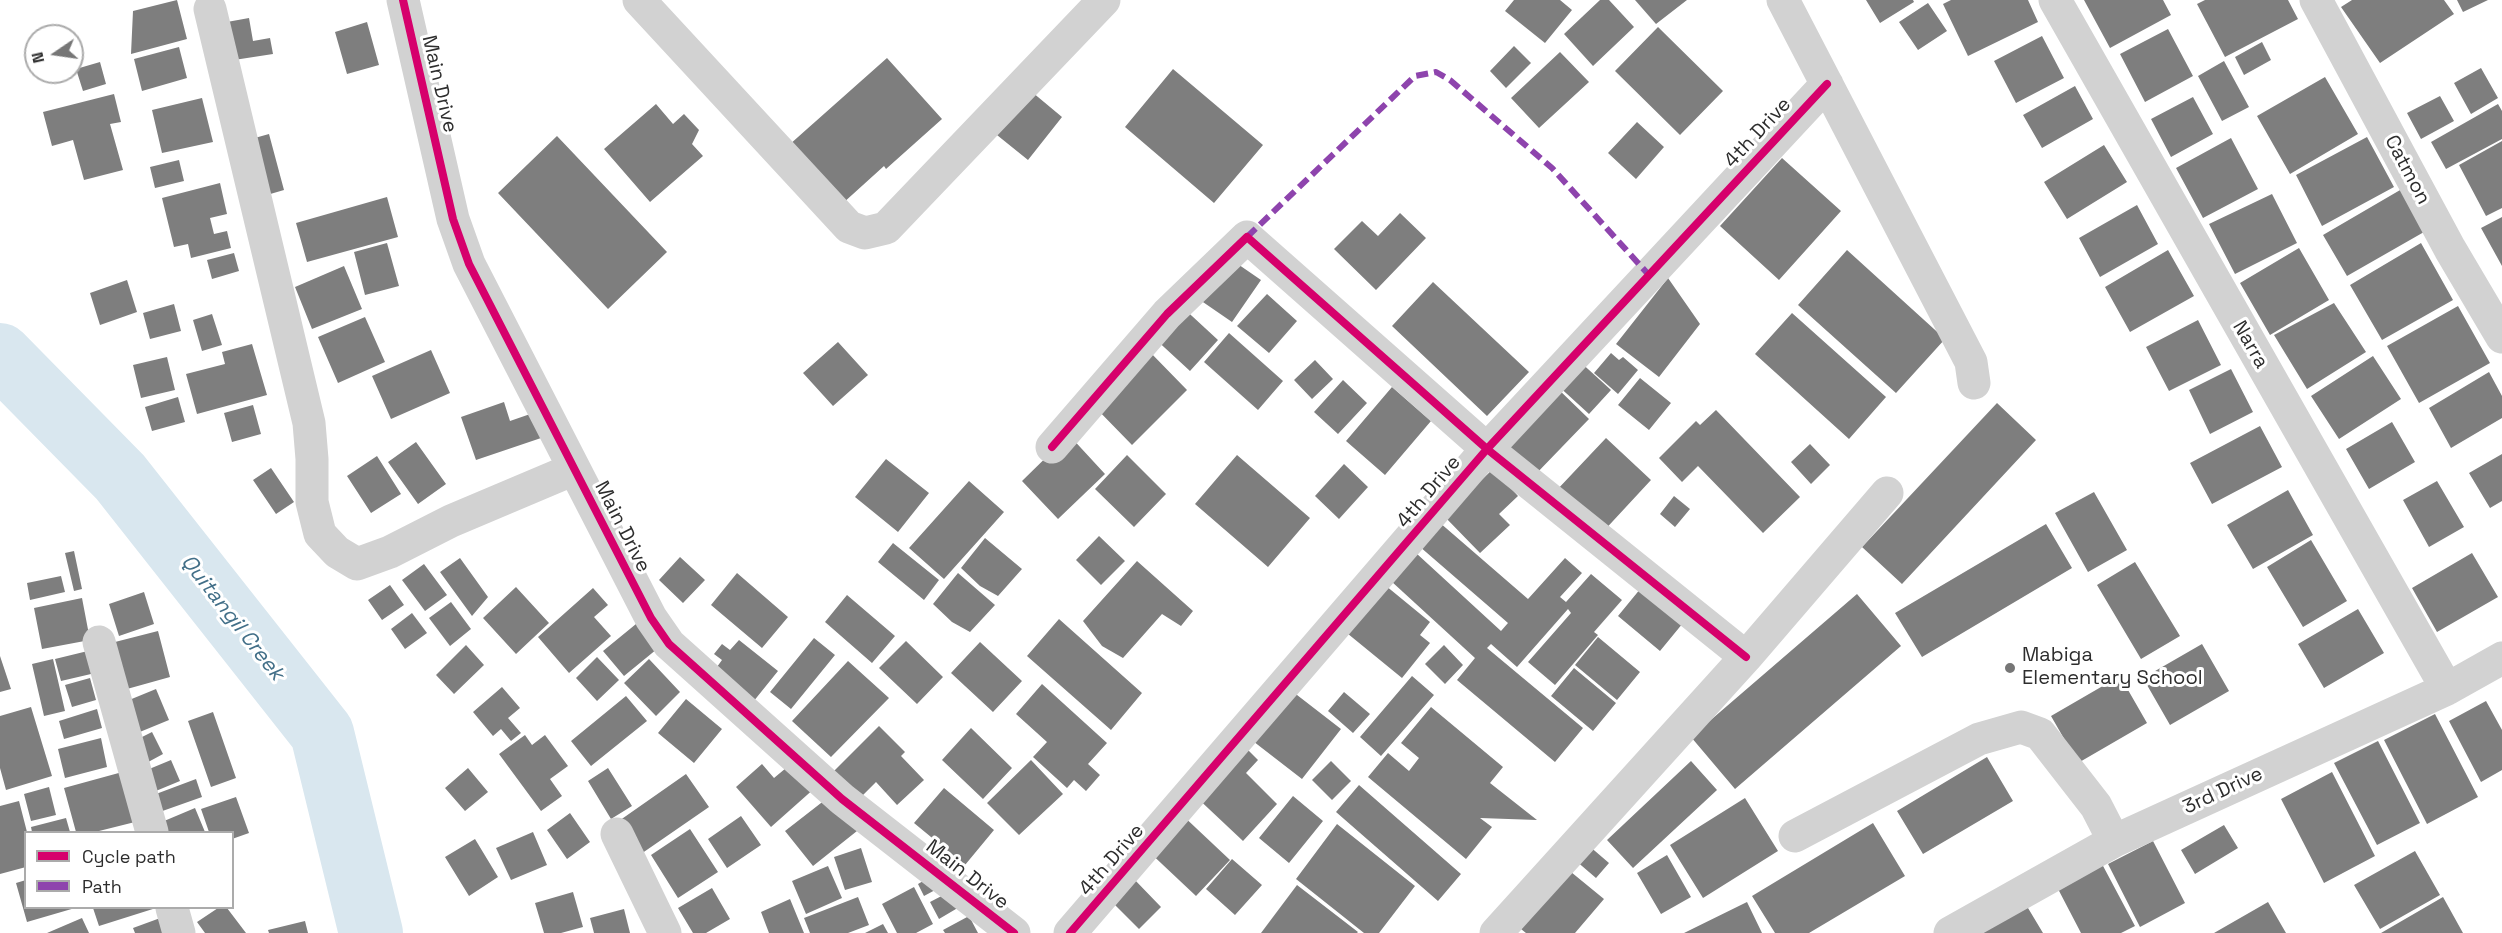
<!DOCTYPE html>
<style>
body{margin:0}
#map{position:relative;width:2502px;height:933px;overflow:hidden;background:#fff;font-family:"Space Grotesk",sans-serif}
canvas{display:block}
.legend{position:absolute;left:24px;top:831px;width:210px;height:78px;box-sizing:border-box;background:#fff;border:2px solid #ababab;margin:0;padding:8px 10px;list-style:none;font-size:18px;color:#2d2d2d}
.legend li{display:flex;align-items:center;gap:12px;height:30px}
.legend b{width:30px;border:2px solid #ababab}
.north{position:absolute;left:24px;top:24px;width:60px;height:60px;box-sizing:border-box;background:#fff;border:2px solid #ababab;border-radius:50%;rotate:257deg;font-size:16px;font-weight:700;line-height:24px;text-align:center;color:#2d2d2d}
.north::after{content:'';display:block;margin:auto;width:21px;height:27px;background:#767676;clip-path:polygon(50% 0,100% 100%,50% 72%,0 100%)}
</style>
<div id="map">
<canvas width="2502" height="933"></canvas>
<ul class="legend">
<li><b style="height:8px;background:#d6006c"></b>Cycle path</li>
<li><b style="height:8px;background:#8e44ad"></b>Path</li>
</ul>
<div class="north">N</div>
</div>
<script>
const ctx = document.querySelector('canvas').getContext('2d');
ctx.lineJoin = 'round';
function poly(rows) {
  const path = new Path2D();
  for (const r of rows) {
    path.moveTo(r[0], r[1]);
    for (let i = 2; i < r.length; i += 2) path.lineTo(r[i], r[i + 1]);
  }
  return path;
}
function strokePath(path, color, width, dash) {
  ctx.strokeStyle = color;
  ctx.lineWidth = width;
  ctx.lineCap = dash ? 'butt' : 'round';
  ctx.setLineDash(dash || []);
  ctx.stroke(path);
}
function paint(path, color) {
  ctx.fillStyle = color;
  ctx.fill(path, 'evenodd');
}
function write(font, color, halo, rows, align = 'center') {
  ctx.font = font + ' "Space Grotesk",sans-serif';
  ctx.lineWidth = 6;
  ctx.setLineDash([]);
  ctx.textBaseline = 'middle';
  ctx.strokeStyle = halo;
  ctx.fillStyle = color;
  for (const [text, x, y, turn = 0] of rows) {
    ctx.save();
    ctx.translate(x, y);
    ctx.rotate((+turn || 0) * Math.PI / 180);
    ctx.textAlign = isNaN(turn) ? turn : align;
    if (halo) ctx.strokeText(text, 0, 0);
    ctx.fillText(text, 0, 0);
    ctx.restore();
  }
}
const river = poly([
 [0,355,120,477,322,733,371,933]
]);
const building = poly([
 [177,0,187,39,131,54,133,11],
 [1514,0,1560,0,1572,10,1545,43,1505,11],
 [1600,0,1609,0,1634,27,1593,66,1564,34],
 [1635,0,1687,0,1656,24],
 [1866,0,1913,0,1914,2,1880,23],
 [1951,0,2028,0,2038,22,1968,56,1943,4],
 [2084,0,2163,0,2171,15,2110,48],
 [2205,0,2288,0,2298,19,2225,57,2197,4],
 [2352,0,2444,0,2454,14,2380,63,2341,7],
 [2457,0,2488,0,2463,12],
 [1928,3,1947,31,1918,50,1899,22],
 [249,18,253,41,270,38,273,54,234,60,227,22],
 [367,22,379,65,347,74,335,32],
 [1658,27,1723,91,1680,135,1615,71],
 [2168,29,2193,76,2145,102,2120,54],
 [2042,36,2064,78,2016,103,1994,61],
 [2262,42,2271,60,2244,75,2235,57],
 [1514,46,1531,63,1506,88,1490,71],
 [179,47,187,78,142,91,134,59],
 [1560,52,1589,82,1539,128,1511,98],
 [887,58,942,119,886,169,884,166,842,204,789,145],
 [2224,61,2249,107,2222,121,2198,76],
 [100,62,106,84,83,91,76,69],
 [2481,68,2498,98,2471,114,2454,83],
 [1173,69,1263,145,1214,203,1125,127],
 [2325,77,2358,134,2290,174,2257,116],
 [2075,86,2093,119,2042,148,2023,115],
 [1026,87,1062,117,1028,160,992,131],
 [114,94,121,122,110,124,123,170,84,180,73,140,52,146,43,112],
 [2440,96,2454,121,2421,139,2407,113],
 [2193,97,2213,134,2171,157,2151,119],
 [202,98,213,142,162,153,152,110],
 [656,104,673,124,684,114,699,130,692,144,703,156,650,202,604,149],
 [2498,104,2502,111,2502,139,2446,169,2431,142],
 [1637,122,1664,147,1636,179,1608,153],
 [269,134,284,190,260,197,244,141],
 [557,136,667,252,608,309,498,193],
 [2367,137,2394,187,2322,226,2296,175],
 [2231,138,2258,189,2203,218,2176,168],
 [2502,141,2502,208,2486,216,2459,165],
 [2104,145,2127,182,2067,219,2044,182],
 [1782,158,1841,211,1779,280,1720,226],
 [179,160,184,181,155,188,150,167],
 [220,183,227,214,210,218,214,234,227,231,231,248,191,258,188,244,174,247,162,198],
 [2407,186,2431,228,2347,276,2323,235],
 [2272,194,2297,243,2235,274,2209,224],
 [387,197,398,237,307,262,296,223],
 [2137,205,2158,244,2100,277,2079,238],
 [1400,213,1426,238,1376,290,1334,249,1362,221,1378,236],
 [2502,217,2502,266,2481,228],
 [387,243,399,286,365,295,354,252],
 [2421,243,2453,300,2382,340,2350,285],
 [2299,248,2329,300,2270,335,2240,283],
 [1847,250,1945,339,1896,393,1798,305],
 [2168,250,2194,296,2130,332,2105,287],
 [234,253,239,271,212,279,207,260],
 [1229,258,1261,280,1232,322,1200,300],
 [344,266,362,309,312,329,295,287],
 [1668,278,1700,324,1659,377,1616,344],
 [127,280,137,312,100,325,90,293],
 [1433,282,1529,372,1487,416,1392,326],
 [1267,294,1297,321,1269,353,1237,326],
 [2334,303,2366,352,2307,389,2274,335],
 [174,304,181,331,150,339,143,313],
 [1179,304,1218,340,1190,371,1152,336],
 [2458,306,2490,363,2419,403,2387,346],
 [1792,313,1886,397,1849,439,1755,354],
 [212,314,222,345,202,351,193,320],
 [365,317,385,362,338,383,318,337],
 [2198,320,2221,365,2169,391,2146,347],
 [1229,333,1283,381,1258,410,1204,362],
 [838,342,868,375,833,406,803,373],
 [252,344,267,395,197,414,186,374,225,364,222,352],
 [431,350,450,393,391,419,372,376],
 [1148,350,1187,390,1132,445,1093,405],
 [1611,353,1619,360,1623,357,1638,370,1618,394,1594,373],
 [2373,356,2401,399,2339,439,2311,396],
 [167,357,175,390,141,398,133,365],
 [1577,359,1611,390,1589,414,1555,383],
 [1315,360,1333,379,1312,399,1294,380],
 [2231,369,2253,412,2210,434,2189,390],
 [2489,372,2502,396,2502,418,2451,448,2429,408],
 [1640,378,1671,403,1649,430,1618,405],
 [1343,380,1367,403,1338,434,1314,412],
 [1554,385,1589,419,1533,477,1498,443],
 [1392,387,1431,421,1385,475,1346,441],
 [178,397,185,422,152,431,145,407],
 [504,402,510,421,536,412,544,437,476,460,461,417],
 [1997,403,2036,440,1902,584,1862,547],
 [253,405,261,434,232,442,224,413],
 [1716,410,1800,497,1763,533,1698,466,1682,482,1659,458,1696,421,1700,425],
 [2392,422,2415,462,2369,489,2346,449],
 [2260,426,2282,467,2212,504,2190,463],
 [1069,435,1105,474,1058,519,1022,481],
 [1606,438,1651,480,1600,535,1555,492],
 [416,442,446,484,418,504,388,462],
 [1810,444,1830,465,1811,484,1791,462],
 [2502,454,2502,501,2490,508,2469,473],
 [1127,455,1166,494,1134,527,1095,489],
 [1237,455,1310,518,1268,567,1195,504],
 [377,456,401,494,371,513,347,476],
 [886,459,929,493,898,532,855,497],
 [1344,464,1368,487,1339,519,1315,496],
 [271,468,294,502,276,514,253,480],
 [1493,469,1518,496,1499,514,1510,525,1480,553,1444,516],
 [969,481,1004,512,944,579,909,548],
 [2437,481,2464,527,2429,547,2403,500],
 [2288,490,2313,535,2253,569,2227,525],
 [2094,492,2127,550,2088,572,2055,513],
 [1674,496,1690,509,1675,527,1660,514],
 [1439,522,1528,599,1565,558,1582,573,1560,597,1566,602,1591,574,1622,600,1594,632,1598,635,1555,685,1528,662,1571,613,1568,609,1517,667,1491,644,1487,648,1583,728,1555,762,1457,680,1475,658,1391,581,1416,553,1501,631,1508,623,1419,546],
 [2046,524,2072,568,1922,657,1895,613],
 [1099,536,1125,561,1101,585,1076,560],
 [985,538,1022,569,998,596,980,586,961,568],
 [2311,540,2347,601,2303,627,2267,567],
 [893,543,939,580,924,600,878,562],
 [74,551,82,589,74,591,65,553],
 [2472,553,2498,597,2437,632,2412,588],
 [680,557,705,580,683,603,659,580],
 [460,558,488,597,472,616,440,572],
 [1137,561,1193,611,1181,626,1162,614,1123,658,1102,646,1083,621],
 [2135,562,2180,636,2141,659,2097,585],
 [424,564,447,595,425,611,402,580],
 [737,573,788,617,762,648,711,605],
 [958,573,995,605,970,632,952,622,933,604],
 [61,576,65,592,30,600,27,583],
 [1380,581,1430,622,1420,635,1430,643,1402,678,1342,629],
 [390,585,404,605,382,620,368,600],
 [516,587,549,623,516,654,483,618],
 [593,588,608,605,594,617,611,636,569,673,538,637],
 [1641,588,1683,623,1660,651,1618,616],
 [144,592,154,624,119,636,109,604],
 [1857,594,1901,646,1735,789,1691,737],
 [847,595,895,636,872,663,825,622],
 [82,598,90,640,42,649,34,608],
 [451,602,471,629,450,646,429,618],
 [2358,609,2384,653,2324,688,2298,644],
 [412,613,427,633,405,649,391,629],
 [1059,619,1142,693,1111,730,1027,656],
 [636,624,657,649,624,676,603,651],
 [158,631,170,677,127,689,115,642],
 [1598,637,1640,672,1617,700,1575,665],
 [814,638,835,655,791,709,770,692],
 [739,640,778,671,753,702,714,671,722,660,714,654,722,644,730,650],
 [906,641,943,677,917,704,879,668],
 [980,642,1022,681,993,712,951,673],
 [2202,644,2229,691,2170,725,2143,678],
 [466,645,484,665,454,694,436,675],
 [1444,645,1463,665,1445,684,1425,664],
 [96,649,91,674,61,681,55,659],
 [0,656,11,689,0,692],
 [597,657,619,680,597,701,576,678],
 [53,659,65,711,44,716,32,664],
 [649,659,680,692,656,716,624,683],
 [848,661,889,698,831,757,792,721],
 [1574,668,1616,703,1593,731,1551,696],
 [1412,676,1434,695,1381,756,1360,737],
 [2120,676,2147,723,2078,763,2051,716],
 [90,678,96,700,72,707,65,685],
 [1042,684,1107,743,1088,764,1100,775,1086,791,1074,780,1067,788,1033,757,1047,742,1016,714],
 [502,687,520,708,508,718,521,733,511,741,501,729,493,736,473,712],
 [1288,688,1341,729,1302,779,1249,738],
 [156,689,169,720,130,736,117,705],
 [1344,692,1370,714,1353,733,1328,711],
 [626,696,647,721,591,766,571,741],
 [686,699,722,729,694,763,658,733],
 [2486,701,2502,730,2502,770,2481,782,2449,721],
 [31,707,52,776,6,790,0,768,0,716],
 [1431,707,1503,767,1490,783,1537,820,1480,818,1492,827,1466,859,1368,777,1388,753,1409,771,1419,758,1401,743],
 [97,709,102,728,64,739,59,721],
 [213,712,236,778,211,787,188,721],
 [2435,714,2478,797,2427,824,2384,740],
 [879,726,905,752,901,756,924,780,897,805,876,782,861,797,834,771],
 [971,728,1012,768,983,799,942,760],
 [152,732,163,754,139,767,128,744],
 [525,735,532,745,545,735,568,766,550,779,562,796,541,811,499,754],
 [101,738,107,767,65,778,58,749],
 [2378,741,2420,823,2377,845,2334,763],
 [1242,744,1258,760,1246,773,1277,804,1243,841,1192,793],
 [1987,757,2013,801,1923,854,1897,811],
 [171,760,180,781,151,793,142,772],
 [1031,760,1063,794,1019,835,987,803],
 [1331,761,1351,781,1332,800,1312,780],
 [1691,761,1717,790,1633,868,1607,840],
 [762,764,774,778,786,768,816,787,771,827,736,787],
 [468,768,488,792,465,811,445,788],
 [608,768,632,806,611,819,588,781],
 [126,771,139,821,95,832,76,832,64,788],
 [2332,772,2375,856,2324,883,2281,799],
 [686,774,709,807,638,856,616,823],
 [196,779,202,797,154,814,148,797],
 [1359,785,1461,874,1438,901,1336,812],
 [49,787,56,815,31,821,24,794],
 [944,788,994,830,965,865,914,823],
 [830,796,857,831,813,866,785,831],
 [1293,796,1323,821,1289,863,1259,838],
 [236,797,249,833,232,839,232,832,209,832,201,809],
 [1745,798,1778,851,1703,898,1670,845],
 [19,801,27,832,26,832,26,867,0,874,0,806],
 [195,808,205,832,161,832,157,824],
 [1179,812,1230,860,1196,896,1145,848],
 [570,813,590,842,567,859,547,830],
 [741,816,761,845,727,868,708,839],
 [66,818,70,832,32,832,31,827],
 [1873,823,1905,876,1809,933,1775,933,1752,896],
 [1337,824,1415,886,1379,933,1364,933,1296,879],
 [2224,825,2238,848,2195,874,2181,850],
 [690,829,718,872,678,898,651,855],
 [533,832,547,865,511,880,496,848],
 [475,839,498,877,469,896,445,857],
 [2153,841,2185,903,2140,927,2108,864],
 [1588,845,1609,863,1596,878,1575,860],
 [861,848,872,882,845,890,834,857],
 [2415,851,2440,895,2380,929,2354,885],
 [1667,855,1691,897,1661,914,1637,873],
 [1232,859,1262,885,1235,915,1206,889],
 [1560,863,1604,899,1575,933,1526,933,1511,921],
 [2102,864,2135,926,2121,933,2081,933,2057,887],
 [828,866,842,898,806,914,792,881],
 [930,877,937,889,924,896,918,884],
 [1133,878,1161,907,1139,929,1110,900],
 [26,880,26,908,75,908,27,922,16,883],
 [1297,885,1358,932,1357,933,1261,933],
 [914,887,933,924,916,933,897,933,882,904],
 [712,888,730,919,706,933,693,933,678,908],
 [953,890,961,906,939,919,930,902],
 [573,892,583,927,561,933,544,933,535,903],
 [858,897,869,925,848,933,810,933,804,918],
 [2443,897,2463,933,2381,933],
 [2022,898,2043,933,1965,933],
 [790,899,804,933,769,933,761,912],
 [1747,902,1762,933,1684,933],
 [2268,902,2286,933,2214,933],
 [93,908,156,908,99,926],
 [218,908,227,908,246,933,205,933,197,922],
 [624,909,630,933,594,933,590,918],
 [969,916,978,933,945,933,943,930],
 [163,917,169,933,135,933,133,928],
 [82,918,89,933,47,933],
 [305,921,308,933,269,933,268,930],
 [883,924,888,933,865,933]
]);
const minor = poly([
 [403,0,453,219,469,264,651,618,669,644,842,799,1014,933],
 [639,0,849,227,865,233,886,228,1104,0],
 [1783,0,1971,362,1974,383],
 [2055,0,2447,689],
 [2316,0,2450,249,2502,337],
 [210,9,309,423,312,459,312,502,320,534,337,552,357,564,390,552,451,521,574,469],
 [1052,447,1167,314,1247,237,1487,449,1746,657],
 [99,642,152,832],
 [617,834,665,933],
 [1795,836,1979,739,2021,727,2040,734,2096,806,2114,841],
 [172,908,179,933],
 [1070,933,1487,449,1827,84],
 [1496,933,1746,657,1887,493],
 [1950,933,2114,841,2447,689,2502,658]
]);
const quiet = poly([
 [1247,237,1415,76,1436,72,1450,80,1552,168,1648,274]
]);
const cycleway = poly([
 [403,0,453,219,469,264,651,618,669,644,842,799,1014,933],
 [1052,447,1167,314,1247,237,1487,449,1746,657],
 [1070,933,1487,449,1827,84]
]);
const markers = [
 [2010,668,6,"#767676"]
];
const streetNames = [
 ["Main Drive",439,84,77],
 ["4th Drive",1758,133,-47],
 ["Catmon",2407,170,62],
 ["Narra",2250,345,60],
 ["4th Drive",1429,492,-50],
 ["Main Drive",622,527,63],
 ["3rd Drive",2223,791,-25],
 ["4th Drive",1112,860,-49],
 ["Main Drive",967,875,38]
];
const poiNames = [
 ["Mabiga",2022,656],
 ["Elementary School",2022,679]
];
const waterNames = [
 ["Quitangil Creek",232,618,52]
];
strokePath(river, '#d9e7ef', 64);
paint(building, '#7e7e7e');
strokePath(minor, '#d2d2d2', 33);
strokePath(quiet, '#8e44ad', 6, [12, 6]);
strokePath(cycleway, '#d6006c', 8);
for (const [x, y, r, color] of markers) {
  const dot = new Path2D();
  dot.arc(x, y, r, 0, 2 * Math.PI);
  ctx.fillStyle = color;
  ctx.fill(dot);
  strokePath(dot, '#fff', 2);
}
write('20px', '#2d2d2d', '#fff', streetNames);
write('20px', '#2d2d2d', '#fff', poiNames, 'left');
write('italic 21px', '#426f88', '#fff', waterNames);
</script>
